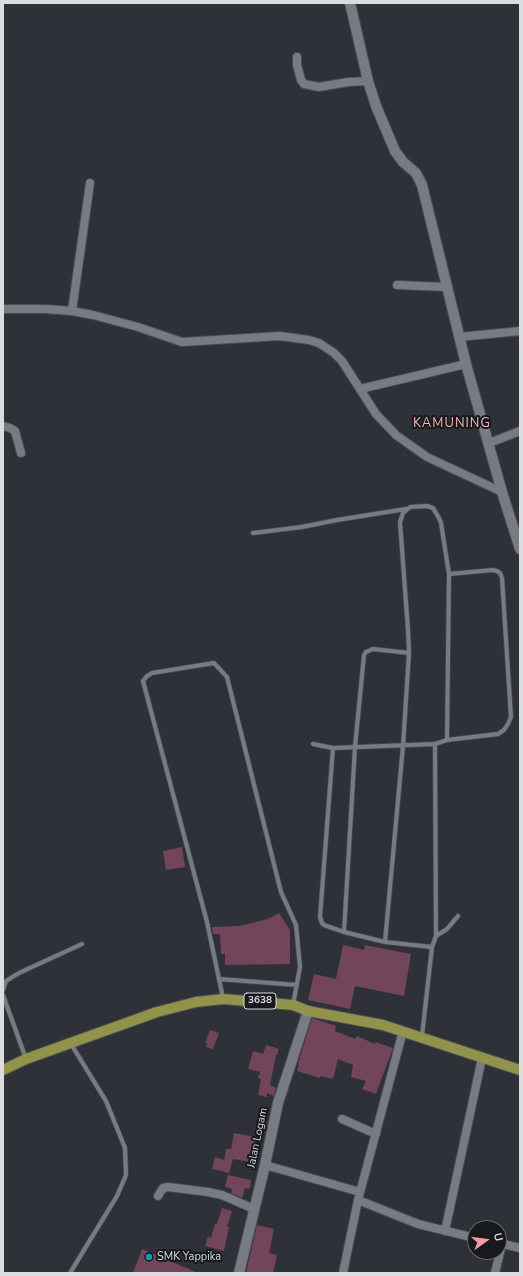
<!DOCTYPE html>
<style>
body{margin:0}
#map{position:relative;width:523px;height:1276px;overflow:hidden;background:#2e3138;font-family:"Nunito Sans",sans-serif}
canvas{display:block}
.frame{position:absolute;inset:0;border:4px solid #dadce0;pointer-events:none}
.north{position:absolute;left:467px;top:1220px;width:40px;height:40px;box-sizing:border-box;background:#17191c;border:1px solid #65676a;border-radius:50%;rotate:76deg;font-size:11px;font-weight:700;line-height:16px;text-align:center;color:#dadce0}
.north::after{content:'';display:block;margin:auto;width:14px;height:18px;background:#f59b9f;clip-path:polygon(50% 0,100% 100%,50% 72%,0 100%)}
</style>
<div id="map">
<canvas width="523" height="1276"></canvas>
<div class="frame"></div>
<div class="north">U</div>
</div>
<script>
const ctx = document.querySelector('canvas').getContext('2d');
ctx.lineJoin = 'round';
function paint(path, color) {
  ctx.fillStyle = color;
  ctx.fill(path, 'evenodd');
}
function poly(rows) {
  const path = new Path2D();
  for (const r of rows) {
    path.moveTo(r[0], r[1]);
    for (let i = 2; i < r.length; i += 2) path.lineTo(r[i], r[i + 1]);
  }
  return path;
}
function strokePath(path, color, width, dash) {
  ctx.strokeStyle = color;
  ctx.lineWidth = width;
  ctx.lineCap = dash ? 'butt' : 'round';
  ctx.setLineDash(dash || []);
  ctx.stroke(path);
}
function write(font, color, halo, rows, align = 'center') {
  ctx.font = font + ' "Nunito Sans",sans-serif';
  ctx.lineWidth = 4;
  ctx.setLineDash([]);
  ctx.textBaseline = 'middle';
  ctx.strokeStyle = halo;
  ctx.fillStyle = color;
  for (const [text, x, y, turn = 0] of rows) {
    ctx.save();
    ctx.translate(x, y);
    ctx.rotate((+turn || 0) * Math.PI / 180);
    ctx.textAlign = isNaN(turn) ? turn : align;
    if (halo) ctx.strokeText(text, 0, 0);
    ctx.fillText(text, 0, 0);
    ctx.restore();
  }
}
const building = poly([
 [182,847,185,867,166,870,163,851],
 [279,913,290,930,290,964,225,965,225,954,221,954,220,934,213,934,212,927,239,926,268,919],
 [343,945,364,950,365,945,411,954,404,996,355,986,350,1009,308,1000,314,974,336,979],
 [312,1018,336,1026,335,1031,355,1039,357,1036,375,1044,375,1042,393,1048,376,1094,362,1089,366,1081,351,1077,353,1065,338,1059,333,1079,321,1076,320,1078,297,1071,299,1063,298,1063],
 [210,1030,219,1033,213,1049,206,1047,207,1043,205,1043],
 [266,1045,279,1049,277,1055,276,1055,270,1085,276,1088,274,1096,267,1093,267,1097,258,1095,261,1079,258,1078,260,1072,248,1069,253,1051,263,1054],
 [234,1133,256,1137,252,1162,233,1159,229,1173,212,1169,215,1157,224,1160,226,1149,231,1149],
 [228,1175,251,1180,250,1189,245,1188,242,1198,231,1193,232,1189,225,1187],
 [222,1208,232,1211,227,1227,229,1227,224,1251,205,1246,208,1237,211,1238,215,1224,217,1224],
 [257,1225,274,1229,269,1253,277,1255,273,1273,246,1273],
 [142,1249,198,1273,133,1273]
]);
const lane = poly([
 [253,533,302,527,337,520,406,509],
 [409,653,373,649,366,652,364,655,355,747,344,932,385,942,432,947],
 [313,744,333,748,435,744,447,740,498,734,504,730,508,724,511,717,502,578,500,573,497,571,493,570,449,574],
 [333,748,320,917,322,923,324,925,344,932],
 [436,936,447,929,458,916],
 [385,942,403,746,409,653,408,630,400,522,403,513,410,507,427,506,433,508,439,518,441,523,449,574,447,740],
 [219,979,297,985],
 [3,990,6,981,19,973,82,944],
 [3,995,26,1059],
 [223,998,207,922,143,681,147,676,152,673,214,663,227,677,281,892,296,925,300,967,293,1005],
 [422,1036,432,947,436,936,435,744],
 [70,1273,117,1196,126,1175,125,1148,106,1101,71,1044]
]);
const street = poly([
 [297,57,297,65,301,80,304,84,319,87,348,82,368,81],
 [397,285,447,287],
 [3,309,45,309,72,311,93,315,138,327,182,342,280,336,309,340,319,343,334,353,342,361,376,414,396,435,427,457,502,492],
 [72,311,90,183],
 [459,337,520,331],
 [360,389,466,364],
 [3,426,10,428,15,431,21,453],
 [489,443,520,431],
 [342,1119,376,1134],
 [265,1165,360,1192],
 [158,1196,163,1188,168,1187,208,1192,222,1195,254,1209],
 [358,1200,418,1224,475,1238],
 [445,1231,482,1058],
 [499,1243,520,1248],
 [343,1273,358,1200,403,1031],
 [495,1273,502,1244]
]);
const secondary = poly([
 [350,3,368,81,376,106,395,151,403,162,416,173,422,185,466,364,502,492,520,549],
 [239,1273,265,1165,278,1103,308,1011]
]);
const primary = poly([
 [3,1070,26,1059,157,1012,196,1002,223,999,293,1005,308,1011,383,1025,520,1070]
]);
const markers = [
 [149,1257,4,"#0f9aa8"]
];
const shields = [
 [260,1001,32]
];
const shieldNames = [
 ["3638",260,1001]
];
const streetNames = [
 ["Jalan Logam",258,1138,-78]
];
const poiNames = [
 ["SMK Yappika",157,1257]
];
const quarterNames = [
 ["KAMUNING",452,424]
];
paint(building, '#73455a');
strokePath(lane, '#494c51', 5.5);
strokePath(street, '#494c51', 10);
strokePath(secondary, '#494c51', 12);
strokePath(primary, '#494c51', 12);
strokePath(lane, '#787b84', 4);
strokePath(street, '#787b84', 8);
strokePath(secondary, '#787b84', 10);
strokePath(primary, '#91934a', 10);
for (const [x, y, r, color] of markers) {
  const dot = new Path2D();
  dot.arc(x, y, r, 0, 2 * Math.PI);
  ctx.fillStyle = color;
  ctx.fill(dot);
  strokePath(dot, '#17191c', 1.5);
}
for (const [x, y, w] of shields) {
  const box = new Path2D();
  box.roundRect(x - w / 2, y - 8, w, 16, 3);
  ctx.fillStyle = '#17191c';
  ctx.fill(box);
  strokePath(box, '#dadce0', 1);
}
write('bold 10px', '#dadce0', null, shieldNames);
write('11px', '#dadce0', '#17191c', streetNames);
write('11px', '#dadce0', '#17191c', poiNames, 'left');
ctx.letterSpacing = '1px';
write('13px', '#fab6b8', '#17191c', quarterNames);
ctx.letterSpacing = '0px';
</script>
